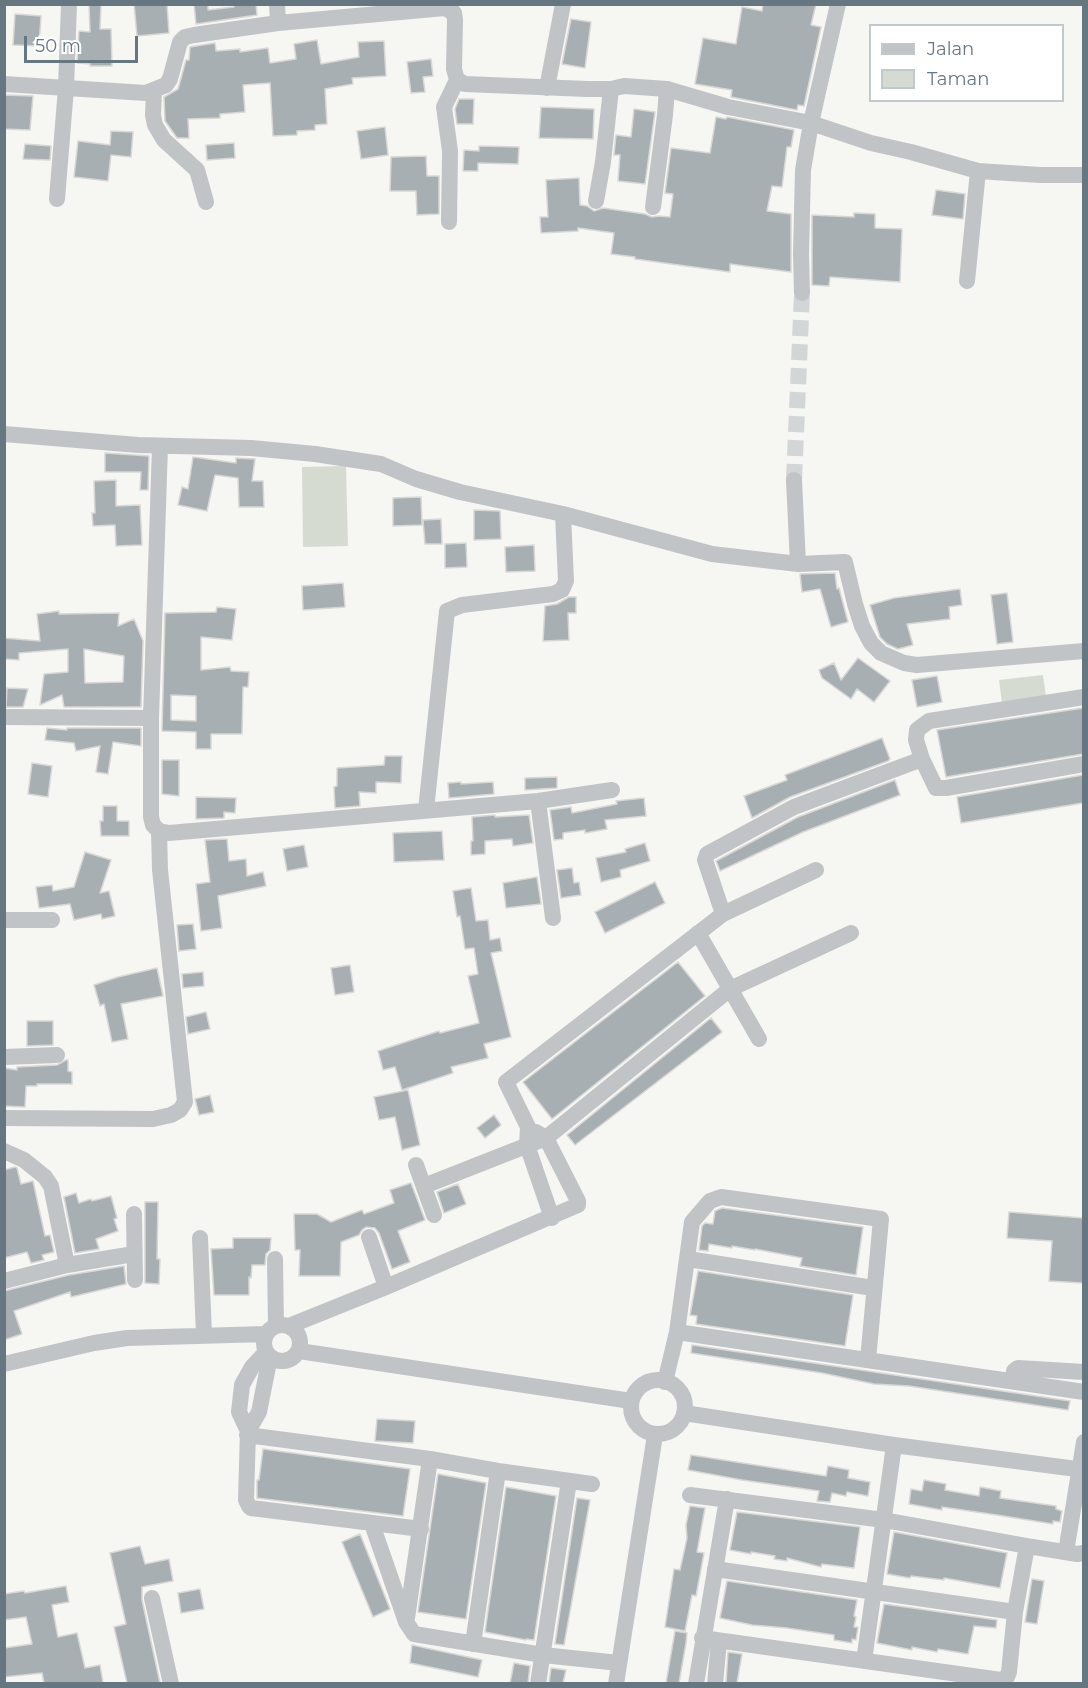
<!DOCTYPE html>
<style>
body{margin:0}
#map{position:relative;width:1088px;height:1688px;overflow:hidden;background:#f6f6f3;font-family:Montserrat,sans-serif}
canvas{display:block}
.frame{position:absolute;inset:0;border:6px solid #677782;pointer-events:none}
.legend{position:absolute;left:869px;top:24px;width:195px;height:78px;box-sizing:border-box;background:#fff;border:2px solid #c2c9cd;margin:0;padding:8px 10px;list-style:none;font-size:18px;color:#677782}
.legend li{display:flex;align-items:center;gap:12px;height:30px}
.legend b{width:30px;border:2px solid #c2c9cd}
.scale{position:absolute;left:24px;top:36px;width:114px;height:27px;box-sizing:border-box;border:3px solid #677782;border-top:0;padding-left:8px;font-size:18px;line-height:21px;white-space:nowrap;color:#677782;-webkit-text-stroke:4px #fff;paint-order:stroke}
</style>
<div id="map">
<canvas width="1088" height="1688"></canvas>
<div class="frame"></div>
<ul class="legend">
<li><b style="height:8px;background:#c0c4c7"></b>Jalan</li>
<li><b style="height:16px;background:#d6dbd2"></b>Taman</li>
</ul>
<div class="scale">50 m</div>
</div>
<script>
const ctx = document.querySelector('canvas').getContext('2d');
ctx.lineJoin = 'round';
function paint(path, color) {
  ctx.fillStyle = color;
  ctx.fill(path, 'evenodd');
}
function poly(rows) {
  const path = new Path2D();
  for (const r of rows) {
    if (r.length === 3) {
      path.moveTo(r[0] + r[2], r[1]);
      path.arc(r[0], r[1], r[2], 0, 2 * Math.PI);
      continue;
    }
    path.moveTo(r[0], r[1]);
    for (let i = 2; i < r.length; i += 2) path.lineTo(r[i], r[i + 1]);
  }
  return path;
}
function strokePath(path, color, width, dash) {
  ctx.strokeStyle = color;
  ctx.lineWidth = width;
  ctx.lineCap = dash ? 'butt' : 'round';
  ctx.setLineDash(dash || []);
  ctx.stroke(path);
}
const green = poly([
 [346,466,348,546,303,547,302,467],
 [1043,675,1046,697,1002,703,999,680]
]);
const building = poly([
 [89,4,101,4,100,29,111,29,112,66,90,66,90,64,77,63,79,31,90,32,89,4],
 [134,4,167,4,169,33,137,36,134,4],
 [194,4,208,4,208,10,234,7,234,4,256,4,257,15,196,24,194,4],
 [763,4,816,4,811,25,821,27,804,106,798,105,797,110,731,97,732,90,695,84,703,38,736,44,742,7,762,11,763,4],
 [15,14,41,16,39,46,13,45,15,14],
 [571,19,591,22,585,68,562,64,571,19],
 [317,40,321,64,359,57,358,42,384,41,386,76,352,78,353,84,325,89,327,124,315,125,315,130,297,131,297,135,273,136,270,83,243,85,245,112,220,114,220,118,188,119,189,138,177,138,165,121,164,97,178,89,186,60,189,60,190,47,215,43,216,51,240,49,240,52,268,48,270,63,296,59,294,44,317,40],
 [431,59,433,76,423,77,425,92,411,93,407,62,431,59],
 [4,95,33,96,30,130,4,129,4,95],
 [459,99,474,99,473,124,457,124,455,109,459,99],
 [541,107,594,109,593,139,539,138,541,107],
 [634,109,655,112,645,184,618,181,620,155,614,155,616,135,631,137,634,109],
 [716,117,726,119,727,117,794,130,791,147,787,147,782,187,772,186,767,211,791,214,791,272,730,264,730,272,635,259,635,257,611,254,614,233,578,228,578,231,541,233,540,217,548,217,546,180,579,178,580,205,587,206,594,211,603,208,645,214,652,217,659,216,670,217,673,194,665,193,671,148,710,153,716,117],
 [385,127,388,155,361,159,357,131,385,127],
 [111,131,133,132,131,157,111,155,108,181,74,177,78,141,110,145,111,131],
 [234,143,235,158,207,160,206,145,234,143],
 [25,144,51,146,50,160,23,159,25,144],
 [479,146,519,147,518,164,478,163,478,171,463,171,464,150,479,151,479,146],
 [426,156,427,176,439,176,439,214,417,215,416,191,390,191,391,157,426,156],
 [936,190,965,194,963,219,932,215,936,190],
 [854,213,875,214,875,228,902,229,900,282,830,277,829,286,812,285,812,215,854,217,854,213],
 [105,453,149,456,148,490,140,490,141,472,105,472,105,453],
 [193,457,236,463,236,458,255,459,252,481,263,481,264,507,239,507,238,478,215,475,207,511,178,505,182,487,188,489,193,457],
 [116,480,116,506,140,505,142,545,116,546,115,525,93,526,92,513,95,513,94,481,116,480],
 [421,497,422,525,393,526,393,498,421,497],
 [474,510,500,511,501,539,474,540,474,510],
 [441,519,442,544,425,544,423,520,441,519],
 [466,543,467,567,445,568,445,544,466,543],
 [534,545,535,571,506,572,505,547,534,545],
 [835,573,837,589,839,588,848,622,831,627,820,589,802,592,800,574,835,573],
 [343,583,345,607,303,610,302,586,343,583],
 [960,589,962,605,949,607,950,619,907,624,913,645,898,649,887,644,880,637,870,605,894,598,960,589],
 [1007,593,1013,642,997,644,991,595,1007,593],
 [569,597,576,597,576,613,568,613,569,640,543,641,545,606,557,604,569,597],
 [217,607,236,609,232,640,201,637,201,670,230,667,231,671,249,672,248,687,243,687,242,734,211,734,211,749,196,749,196,732,162,731,165,613,216,612,217,607],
 [171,695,196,696,196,721,171,720,171,695],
 [59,611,59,614,119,613,118,626,134,619,143,641,141,707,64,707,62,695,40,705,44,674,68,672,68,649,19,653,19,660,4,659,4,638,40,641,37,614,59,611],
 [84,649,124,656,123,682,85,683,84,649],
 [858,658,890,681,874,702,857,689,851,699,822,678,819,670,834,663,841,680,858,658],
 [937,676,942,702,917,707,912,680,937,676],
 [7,688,28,689,23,707,6,707,7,688],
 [1083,708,1083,754,946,777,937,730,1083,708],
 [47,728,67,730,67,728,141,728,141,746,113,742,108,774,96,772,100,746,76,751,74,743,45,740,47,728],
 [882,738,890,759,888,761,790,797,752,818,744,796,787,780,785,775,882,738],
 [385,756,402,756,401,783,376,782,376,793,359,792,360,806,335,808,334,787,337,786,337,768,384,765,385,756],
 [162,760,179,760,179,796,162,794,162,760],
 [32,763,52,766,48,797,28,794,32,763],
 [1083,775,1083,803,961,823,957,797,1083,775],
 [557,777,557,788,525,790,525,778,557,777],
 [895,780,900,795,803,832,720,871,716,861,798,817,895,780],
 [461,782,461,784,493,782,494,794,449,798,448,783,461,782],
 [196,797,236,798,235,813,224,812,224,818,196,819,196,797],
 [644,798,646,816,605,820,607,829,585,833,585,830,563,833,563,839,554,840,550,810,571,807,572,813,617,804,616,801,644,798],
 [103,806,117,806,117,821,129,821,129,836,101,836,100,821,103,821,103,806],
 [495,815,495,817,529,815,533,843,513,846,512,839,485,841,485,854,471,855,471,841,473,841,472,817,495,815],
 [442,831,444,860,394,862,393,833,442,831],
 [227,839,229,861,246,859,247,876,263,872,266,886,218,896,222,928,201,931,196,884,210,882,205,840,227,839],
 [645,843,650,861,620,870,621,877,601,882,596,858,626,852,625,849,645,843],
 [304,845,308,867,287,871,283,849,304,845],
 [85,852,111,860,100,893,109,891,115,916,102,919,101,914,74,920,70,904,39,908,36,887,52,885,53,891,74,887,85,852],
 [572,868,574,883,579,882,581,895,561,898,557,870,572,868],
 [537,877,541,904,506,908,503,883,537,877],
 [655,882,665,903,605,933,595,912,655,882],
 [471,888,476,921,488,920,490,940,500,938,502,951,491,953,511,1037,484,1044,488,1058,451,1067,453,1073,402,1090,395,1067,383,1070,378,1051,439,1031,440,1033,479,1023,468,976,478,974,474,948,465,949,460,916,457,917,453,891,471,888],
 [193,924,196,949,179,951,177,925,193,924],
 [678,962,705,996,552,1119,523,1082,678,962],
 [350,965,354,992,335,995,331,968,350,965],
 [157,968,163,996,121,1004,128,1039,112,1042,104,1004,100,1006,94,985,118,977,157,968],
 [203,972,204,986,183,988,182,974,203,972],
 [206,1012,210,1029,188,1034,186,1017,206,1012],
 [711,1018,722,1032,575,1145,567,1135,711,1018],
 [27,1021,53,1021,53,1045,27,1046,27,1021],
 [66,1060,68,1060,68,1071,72,1072,72,1084,37,1084,37,1086,26,1086,25,1107,4,1106,4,1068,17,1070,17,1067,57,1065,66,1060],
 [408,1090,420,1145,402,1150,395,1117,379,1120,374,1097,408,1090],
 [210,1095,214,1112,199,1115,195,1099,210,1095],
 [494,1115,501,1125,485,1138,477,1128,494,1115],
 [15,1167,17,1168,21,1184,33,1181,45,1236,50,1235,54,1252,42,1255,44,1260,31,1263,27,1252,4,1258,4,1170,15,1167],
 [411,1183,425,1220,398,1231,410,1262,392,1269,379,1233,375,1228,366,1227,362,1230,359,1235,341,1242,340,1276,299,1276,300,1250,295,1250,294,1214,317,1214,331,1222,362,1210,364,1214,394,1203,390,1190,411,1183],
 [458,1184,466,1204,444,1213,437,1192,458,1184],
 [76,1193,79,1203,91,1199,92,1201,111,1196,117,1218,114,1219,118,1231,96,1239,99,1249,75,1253,64,1197,76,1193],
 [145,1202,158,1202,157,1259,160,1259,159,1284,145,1283,145,1202],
 [722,1208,863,1227,856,1275,800,1266,802,1258,755,1249,755,1250,732,1246,732,1248,709,1244,708,1251,699,1250,702,1226,705,1223,713,1224,715,1211,722,1208],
 [1009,1212,1083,1218,1083,1283,1049,1281,1052,1241,1007,1238,1009,1212],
 [233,1238,271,1238,270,1250,266,1254,265,1265,252,1265,251,1278,249,1277,249,1295,214,1295,211,1249,233,1248,233,1238],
 [124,1266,126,1284,71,1297,70,1292,14,1311,22,1334,4,1340,4,1291,69,1275,124,1266],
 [698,1271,853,1295,845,1346,696,1324,697,1316,690,1315,698,1271],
 [692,1345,1070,1401,1068,1410,909,1386,874,1384,822,1373,691,1353,692,1345],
 [377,1419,415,1421,413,1443,375,1441,377,1419],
 [263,1449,410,1469,403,1516,257,1498,257,1480,259,1480,263,1449],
 [691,1455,826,1476,828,1466,849,1470,848,1478,870,1482,868,1496,847,1492,846,1496,832,1493,830,1502,817,1501,819,1491,742,1480,688,1470,691,1455],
 [438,1474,486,1483,466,1619,418,1612,438,1474],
 [924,1480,946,1484,945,1490,979,1496,980,1487,1001,1491,1000,1498,1056,1506,1056,1509,1062,1511,1060,1522,1053,1521,1053,1524,997,1515,942,1507,942,1510,909,1504,911,1489,922,1491,924,1480],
 [506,1487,556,1496,534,1640,526,1639,526,1640,485,1632,506,1487],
 [577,1498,590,1500,564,1645,555,1644,577,1498],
 [690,1506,705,1508,697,1552,704,1553,696,1596,692,1595,685,1631,665,1627,674,1569,680,1570,687,1538,686,1525,690,1506],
 [737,1512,860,1527,854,1568,822,1564,821,1567,787,1558,787,1561,774,1559,775,1556,751,1552,751,1554,730,1550,737,1512],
 [894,1532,1007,1553,1000,1588,944,1578,944,1580,911,1576,910,1578,887,1574,894,1532],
 [360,1534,390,1609,373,1617,342,1542,360,1534],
 [140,1546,145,1564,169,1559,173,1581,142,1587,142,1600,160,1683,127,1683,114,1627,126,1624,110,1553,140,1546],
 [1032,1579,1044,1581,1037,1624,1025,1622,1032,1579],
 [727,1581,857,1600,854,1616,856,1617,854,1627,858,1627,856,1640,852,1639,852,1643,834,1640,834,1635,787,1628,752,1625,720,1618,727,1581],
 [66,1586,69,1602,52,1605,58,1637,77,1633,85,1668,100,1665,103,1683,44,1683,42,1673,4,1677,4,1648,32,1644,26,1617,4,1620,4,1594,24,1591,25,1593,66,1586],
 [200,1589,204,1609,181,1613,178,1593,200,1589],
 [884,1604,997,1620,996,1628,974,1626,968,1654,938,1649,937,1652,912,1647,912,1650,877,1643,884,1604],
 [675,1631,687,1633,686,1643,679,1683,666,1683,675,1631],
 [412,1645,482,1660,478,1677,410,1663,412,1645],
 [728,1652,742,1654,737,1683,726,1683,728,1652],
 [514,1663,530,1666,528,1683,510,1683,514,1663],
 [551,1668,566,1670,563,1683,549,1683,551,1668]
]);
const minorTunnel = poly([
 [794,480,802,293]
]);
const minor = poly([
 [277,4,278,23],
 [4,84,146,93,166,85,170,79,180,42,185,37,194,35,278,23,445,8,454,13,455,20,454,69,457,80,465,84,587,89,611,89,624,86,667,89,728,107,811,123,871,143,911,152,978,171,1040,175,1084,175],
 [547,88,563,4],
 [154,90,153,115,155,125,164,140,197,170,206,202],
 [57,199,66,88,69,4],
 [596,201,603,162,611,89],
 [653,207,665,115,667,89],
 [449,222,450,151,444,107,457,80],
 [967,281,978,171],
 [802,293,801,254,803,170,811,123,838,4],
 [4,434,138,445,251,448,315,454,381,464,416,479,460,492,563,514,712,554,798,564,845,562,855,604,862,626,871,643,881,653,904,663,917,665,1084,651],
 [160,446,151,718,151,817,153,825,159,831,169,833,538,801,612,790],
 [794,480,798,564],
 [1084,697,929,721,917,730,916,740,922,759,936,788,946,788,1084,764],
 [4,717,151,718],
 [538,801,553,918],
 [426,810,447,611,462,605,553,594,562,590,566,581,563,514],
 [723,914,705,860,707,854,794,807,922,759],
 [4,920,52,920],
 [698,933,759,1039],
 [4,1057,57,1055],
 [4,1118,153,1119,171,1115,180,1110,185,1102,160,870,159,831],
 [4,1151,24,1160,45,1177,51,1186,67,1265],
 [416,1165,434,1215],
 [424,1186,546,1138,730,989,851,933],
 [134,1214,135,1280],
 [552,1218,527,1145,528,1127,506,1082,723,914,816,870],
 [369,1237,386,1287],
 [200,1238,204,1335],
 [275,1259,276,1325],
 [688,1259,873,1288],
 [4,1281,67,1265,134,1254],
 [282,1343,18],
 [289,1326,386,1287,578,1205,578,1201,546,1138,536,1132],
 [677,1332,1084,1392],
 [299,1351,631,1401],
 [266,1352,252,1367,242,1385,239,1412,248,1431,246,1500,249,1506,251,1508,421,1529],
 [4,1364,94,1343,127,1338,266,1334],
 [658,1407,27],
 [1013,1381,1014,1371,1018,1368,1084,1372],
 [665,1382,677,1332,692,1222,710,1201,721,1197,881,1219,868,1360],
 [684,1413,894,1445,1084,1470],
 [248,1431,259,1412,270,1357],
 [247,1435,430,1459,498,1471,592,1484],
 [690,1495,884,1520,1027,1546,1077,1554,1084,1553],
 [372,1524,406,1622,414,1634,543,1655,619,1663],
 [1066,1552,1084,1442],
 [715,1569,1015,1612],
 [152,1598,171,1684],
 [407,1618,430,1459],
 [702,1638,1001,1680,1007,1677,1009,1672,1015,1612,1027,1546],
 [473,1644,498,1471],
 [864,1661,894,1445],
 [538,1684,569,1481],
 [616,1684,655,1435],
 [696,1684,727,1499],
 [715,1684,719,1641]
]);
paint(green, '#d6dbd2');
paint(building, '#a7afb3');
strokePath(building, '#d8d7d6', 1.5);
strokePath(minorTunnel, '#d2d6d7', 16, [16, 8]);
strokePath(minor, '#c0c4c7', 16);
</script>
